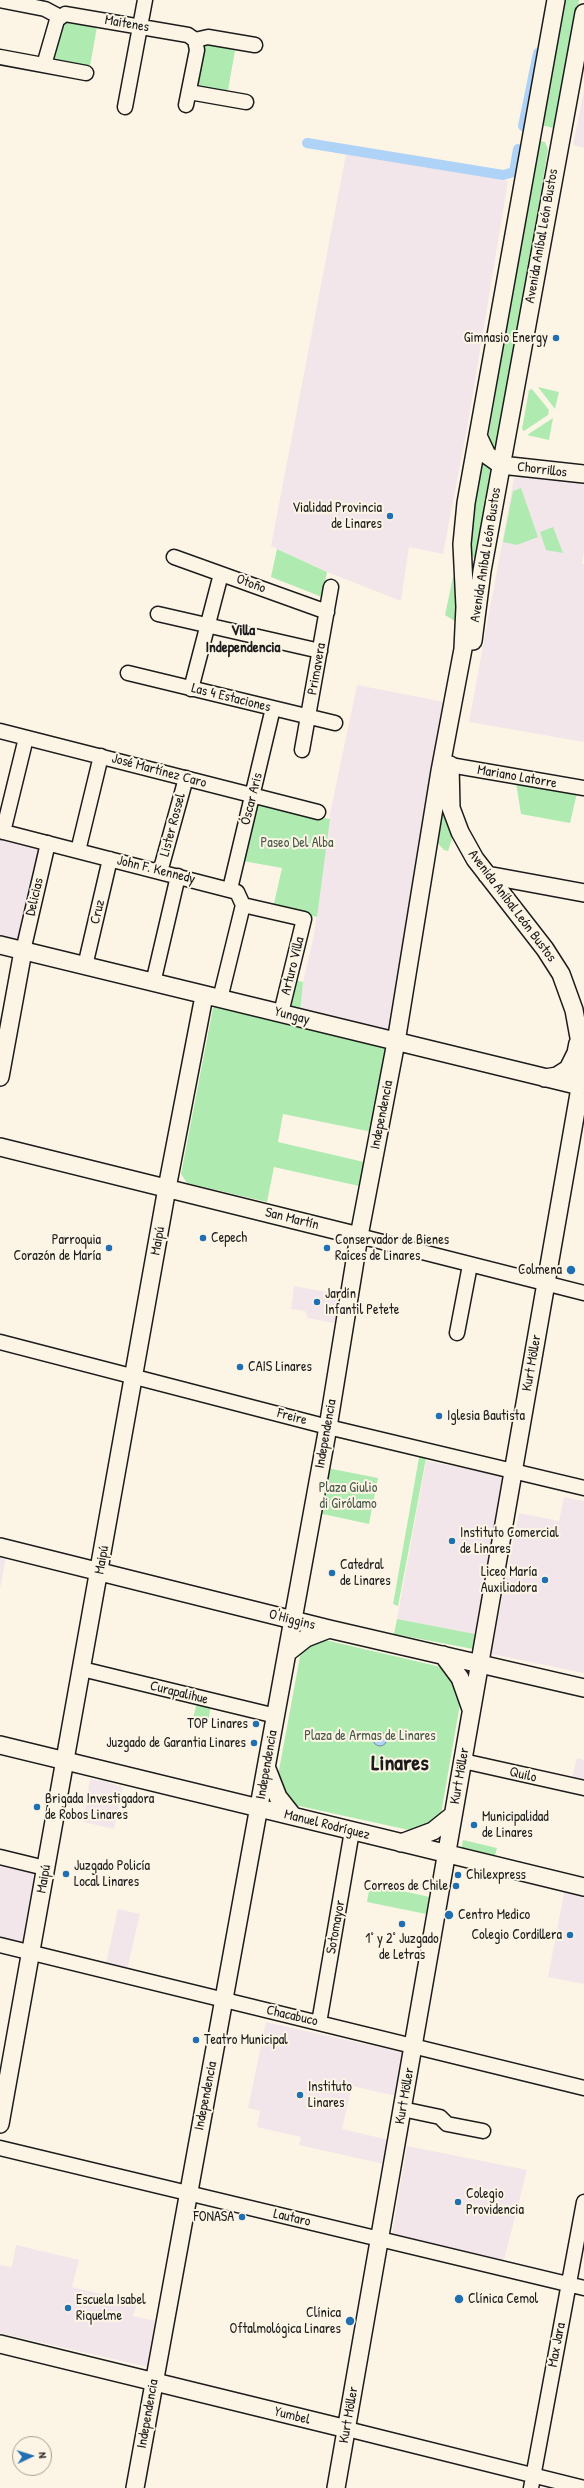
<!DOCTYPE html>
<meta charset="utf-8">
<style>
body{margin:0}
#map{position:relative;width:584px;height:2488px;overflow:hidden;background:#fcf5e5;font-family:"Patrick Hand",sans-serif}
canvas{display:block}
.north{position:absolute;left:12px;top:2436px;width:40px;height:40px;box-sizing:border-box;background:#fcf5e5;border:1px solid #a29e95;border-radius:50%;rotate:86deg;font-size:11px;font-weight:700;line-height:16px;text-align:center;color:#1c1c1c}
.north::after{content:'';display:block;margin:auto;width:14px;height:18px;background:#1f6fb2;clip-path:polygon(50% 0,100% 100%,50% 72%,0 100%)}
</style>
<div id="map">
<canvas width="584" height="2488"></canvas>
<div class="north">N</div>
</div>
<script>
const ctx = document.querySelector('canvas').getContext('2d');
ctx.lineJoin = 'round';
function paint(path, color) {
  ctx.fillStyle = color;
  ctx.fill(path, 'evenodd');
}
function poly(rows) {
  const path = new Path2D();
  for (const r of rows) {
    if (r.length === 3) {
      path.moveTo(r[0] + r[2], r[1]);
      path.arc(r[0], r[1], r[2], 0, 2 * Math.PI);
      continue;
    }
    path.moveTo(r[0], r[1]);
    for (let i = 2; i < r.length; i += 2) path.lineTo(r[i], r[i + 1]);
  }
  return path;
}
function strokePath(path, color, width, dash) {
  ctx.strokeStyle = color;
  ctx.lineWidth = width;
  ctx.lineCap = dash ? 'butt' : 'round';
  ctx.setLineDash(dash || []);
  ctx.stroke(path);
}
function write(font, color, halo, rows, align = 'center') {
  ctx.font = font + ' "Patrick Hand",sans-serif';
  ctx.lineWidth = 4;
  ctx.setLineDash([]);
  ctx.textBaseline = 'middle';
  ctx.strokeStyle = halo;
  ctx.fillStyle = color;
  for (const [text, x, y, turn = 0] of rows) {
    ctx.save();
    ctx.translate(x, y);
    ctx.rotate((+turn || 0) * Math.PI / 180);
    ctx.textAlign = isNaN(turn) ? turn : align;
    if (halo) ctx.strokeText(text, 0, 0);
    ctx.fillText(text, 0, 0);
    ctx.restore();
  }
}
const built = poly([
 [584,91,584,148,573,145],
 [346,154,508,181,468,423,443,554,409,547,401,601,327,572,271,546],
 [530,475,584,481,584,550,582,564,584,564,584,742,469,722,514,478],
 [357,685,444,702,389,1035,300,1014,303,982,314,935,330,814],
 [0,833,40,842,19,943,0,938],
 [294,1286,343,1295,339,1324,308,1318,305,1311,291,1309],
 [426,1461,504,1476,475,1634,397,1619],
 [564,1497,584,1501,584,1673,491,1654,519,1513,559,1521],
 [0,1556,6,1557,0,1589],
 [577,1758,584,1760,584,1785,571,1781],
 [100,1776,110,1778,109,1783,123,1787,114,1829,83,1822,90,1779,99,1781],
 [0,1864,37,1873,23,1946,0,1940],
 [565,1888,584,1892,584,1984,548,1977],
 [118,1909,140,1914,126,1974,105,1968],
 [266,2022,405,2053,396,2096,352,2086,342,2129,389,2140,384,2164,299,2145,301,2137,257,2127,260,2111,248,2108],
 [407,2146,527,2170,504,2260,392,2234],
 [16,2245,79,2260,72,2287,137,2303,133,2316,156,2321,148,2367,0,2333,0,2265,12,2267]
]);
const green = poly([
 [563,0,579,0,556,132,553,128,541,125],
 [62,19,98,21,89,72,46,64],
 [213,40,236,45,227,96,192,91,202,44],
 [540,141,545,142,548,149,498,456,487,445,537,146],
 [538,387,559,392,555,409],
 [532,389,549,410,548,415,524,431,522,429,529,390],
 [553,418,549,440,527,435],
 [482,454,495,467,477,563,472,555,471,545,475,473],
 [521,488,538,537,517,545,503,542,513,491],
 [553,527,555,532,563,553,546,550,540,532],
 [277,549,327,572,322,597,271,577],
 [453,577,458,580,458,623,445,615],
 [516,783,577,793,570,823,521,814],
 [443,793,455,830,448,851,444,850,433,838],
 [255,804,330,819,317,917,273,908,282,868,243,861],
 [291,979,303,982,300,1014,285,1010],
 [219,1005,386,1048,372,1132,283,1114,278,1142,364,1162,359,1186,274,1167,267,1202,187,1183,181,1174,213,1008],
 [420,1452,427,1453,398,1606,393,1604],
 [327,1468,378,1478,369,1524,318,1513],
 [397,1619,475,1634,473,1649,394,1634],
 [321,1639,441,1667,447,1671,461,1698,440,1820,418,1832,290,1804,277,1781,301,1651],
 [197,1703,211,1706,208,1721,193,1718],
 [463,1840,497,1848,494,1859,461,1851],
 [370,1884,430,1897,426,1914,367,1902]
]);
const water = poly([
 [380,1739,7]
]);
const canal = poly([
 [523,126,538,53],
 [307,143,503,175,514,172,518,149]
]);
const minor = poly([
 [0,0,45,9,60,17],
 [195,40,208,37,255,45],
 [0,57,86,73],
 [44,65,57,20,65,14,188,35,195,40,197,50,186,105],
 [189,92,246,102],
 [125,107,145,0],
 [174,557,327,612],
 [158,614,320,651],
 [128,673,335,723],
 [191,689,221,574],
 [0,731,318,812],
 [302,750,331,587],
 [450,765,584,788],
 [0,831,237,892,243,905,220,999],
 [3,832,26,738],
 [78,851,101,756],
 [160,872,186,778],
 [230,889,273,708],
 [243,905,304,919,281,1013],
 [23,951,48,843],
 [85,966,110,859],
 [153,983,178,876],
 [359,1236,584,1293],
 [457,1333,470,1265],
 [0,1342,328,1427,584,1488],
 [82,1669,276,1716],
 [463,1761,584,1788],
 [0,1857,45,1868],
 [0,1945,584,2088],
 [319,2023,352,1831],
 [402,2109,440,2117,447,2124,483,2131],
 [0,2148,584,2288],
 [347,2429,584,2488],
 [531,2488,584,2202]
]);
const major = poly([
 [478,436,487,455,501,465,584,474],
 [473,641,482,571,584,13],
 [450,765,451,808,460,832,475,859,545,949,561,974,574,1010,584,1065],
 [487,875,584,893],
 [0,945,580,1086],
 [0,1077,23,951],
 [545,1078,557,1076,568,1069,576,1053,578,1043],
 [0,1147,359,1236],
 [0,1547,329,1629,584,1688],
 [287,1653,306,1638,329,1629],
 [443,1655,460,1678,471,1709],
 [0,1745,584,1887],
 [267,1769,278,1797,293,1816],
 [401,1843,433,1831,453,1815],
 [0,2124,167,1188,204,996],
 [0,2344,347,2429],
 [135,2488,328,1427,359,1236,396,1042,440,771,463,649,465,607,462,544,466,503,556,0],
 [336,2488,584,1065]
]);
const markers = [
 [556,338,4,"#1f6fb2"],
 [390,516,4,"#1f6fb2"],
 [203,1238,4,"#1f6fb2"],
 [109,1248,4,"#1f6fb2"],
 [327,1248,4,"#1f6fb2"],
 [571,1270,5,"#1f6fb2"],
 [317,1302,4,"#1f6fb2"],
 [240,1367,4,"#1f6fb2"],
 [439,1416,4,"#1f6fb2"],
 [452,1541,4,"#1f6fb2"],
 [332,1573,4,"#1f6fb2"],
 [545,1580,4,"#1f6fb2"],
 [256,1724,4,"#1f6fb2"],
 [254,1743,4,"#1f6fb2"],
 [37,1807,4,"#1f6fb2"],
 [474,1825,4,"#1f6fb2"],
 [66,1874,4,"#1f6fb2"],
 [458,1875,4,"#1f6fb2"],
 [456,1886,4,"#1f6fb2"],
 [449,1915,5,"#1f6fb2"],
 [402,1924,4,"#1f6fb2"],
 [570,1935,4,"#1f6fb2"],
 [196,2040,4,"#1f6fb2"],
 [300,2095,4,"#1f6fb2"],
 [458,2202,4,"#1f6fb2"],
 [242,2217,4,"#1f6fb2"],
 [459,2299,5,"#1f6fb2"],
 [68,2308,4,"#1f6fb2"],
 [350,2321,5,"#1f6fb2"]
];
const streetNames = [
 ["Maitenes",127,24,10],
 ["Avenida Aníbal León Bustos",542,236,-80],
 ["Chorrillos",542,470,7],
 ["Avenida Aníbal León Bustos",486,555,-81],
 ["Otoño",251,584,20],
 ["Primavera",317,669,-80],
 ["Las 4 Estaciones",231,698,14],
 ["José Martínez Caro",159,771,15],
 ["Mariano Latorre",517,777,10],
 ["Óscar Aris",252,799,-76],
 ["Lister Rossel",173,825,-75],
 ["John F. Kennedy",156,870,14],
 ["Delicias",35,897,-77],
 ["Avenida Aníbal León Bustos",512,906,53],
 ["Cruz",98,912,-77],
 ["Arturo Villa",293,966,-76],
 ["Yungay",292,1016,14],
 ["Independencia",382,1115,-79],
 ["San Martín",292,1219,14],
 ["Maipú",158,1241,-80],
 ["Kurt Möller",532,1363,-80],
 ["Freire",292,1417,15],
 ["Independencia",326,1434,-80],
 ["Maipú",102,1560,-80],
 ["O'Higgins",292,1620,14],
 ["Curapalihue",179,1693,14],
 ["Independencia",267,1765,-80],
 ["Quilo",523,1775,13],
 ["Kurt Möller",460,1776,-80],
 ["Manuel Rodríguez",327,1825,14],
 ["Maipú",44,1879,-80],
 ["Sotomayor",336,1927,-80],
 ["Chacabuco",292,2016,13],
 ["Independencia",206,2096,-79],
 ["Kurt Möller",405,2096,-80],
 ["Lautaro",292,2218,13],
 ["Max Jara",557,2345,-79],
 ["Independencia",148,2414,-80],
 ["Kurt Möller",349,2415,-80],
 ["Yumbel",292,2416,14]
];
const poiNames = [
 ["Gimnasio Energy",548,338,"right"],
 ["Vialidad Provincia",382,508,"right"],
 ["de Linares",382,524,"right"],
 ["Cepech",211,1238],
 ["Parroquia",101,1240,"right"],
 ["Corazón de María",101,1256,"right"],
 ["Conservador de Bienes",335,1240],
 ["Raíces de Linares",335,1256],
 ["Colmena",562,1270,"right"],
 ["Jardín",325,1294],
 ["Infantil Petete",325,1310],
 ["CAIS Linares",248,1367],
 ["Iglesia Bautista",447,1416],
 ["Instituto Comercial",460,1533],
 ["de Linares",460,1549],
 ["Catedral",340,1565],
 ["de Linares",340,1581],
 ["Liceo María",537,1572,"right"],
 ["Auxiliadora",537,1588,"right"],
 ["TOP Linares",248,1724,"right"],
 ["Juzgado de Garantia Linares",246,1743,"right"],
 ["Brigada Investigadora",45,1799],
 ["de Robos Linares",45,1815],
 ["Municipalidad",482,1817],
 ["de Linares",482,1833],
 ["Juzgado Policía",74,1866],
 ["Local Linares",74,1882],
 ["Chilexpress",466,1875],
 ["Correos de Chile",448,1886,"right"],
 ["Centro Medico",458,1915],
 ["Colegio Cordillera",562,1935,"right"],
 ["1° y 2° Juzgado",402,1939,"center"],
 ["de Letras",402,1955,"center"],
 ["Teatro Municipal",204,2040],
 ["Instituto",308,2087],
 ["Linares",308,2103],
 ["Colegio",466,2194],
 ["Providencia",466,2210],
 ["FONASA",234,2217,"right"],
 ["Clínica Cemol",468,2299],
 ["Escuela Isabel",76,2300],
 ["Riquelme",76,2316],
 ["Clínica",341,2313,"right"],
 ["Oftalmológica Linares",341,2329,"right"]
];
const parkNames = [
 ["Paseo Del Alba",297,843],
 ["Plaza Giulio",348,1488],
 ["di Girólamo",348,1504],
 ["Plaza de Armas de Linares",370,1736]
];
const neighbourhoodNames = [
 ["Villa",243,631],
 ["Independencia",243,648]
];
const townNames = [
 ["Linares",400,1764]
];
paint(built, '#f3e6ea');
paint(green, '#afebb1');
paint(water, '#afd2f7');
strokePath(water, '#74899f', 1);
strokePath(canal, '#afd2f7', 10);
strokePath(minor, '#1c1c1c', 17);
strokePath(major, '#1c1c1c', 20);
strokePath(minor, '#fcf5e5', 14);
strokePath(major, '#fcf5e5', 17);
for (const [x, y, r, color] of markers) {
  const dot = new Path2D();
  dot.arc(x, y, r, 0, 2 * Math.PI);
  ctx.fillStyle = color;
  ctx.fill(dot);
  strokePath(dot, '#fcf5e5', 1.5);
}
write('14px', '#1c1c1c', '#fcf5e5', streetNames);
write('14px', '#1c1c1c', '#fcf5e5', poiNames, 'left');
write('14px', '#485a49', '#fcf5e5', parkNames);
write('bold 15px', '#1c1c1c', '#fcf5e5', neighbourhoodNames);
write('bold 22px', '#1c1c1c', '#fcf5e5', townNames);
</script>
